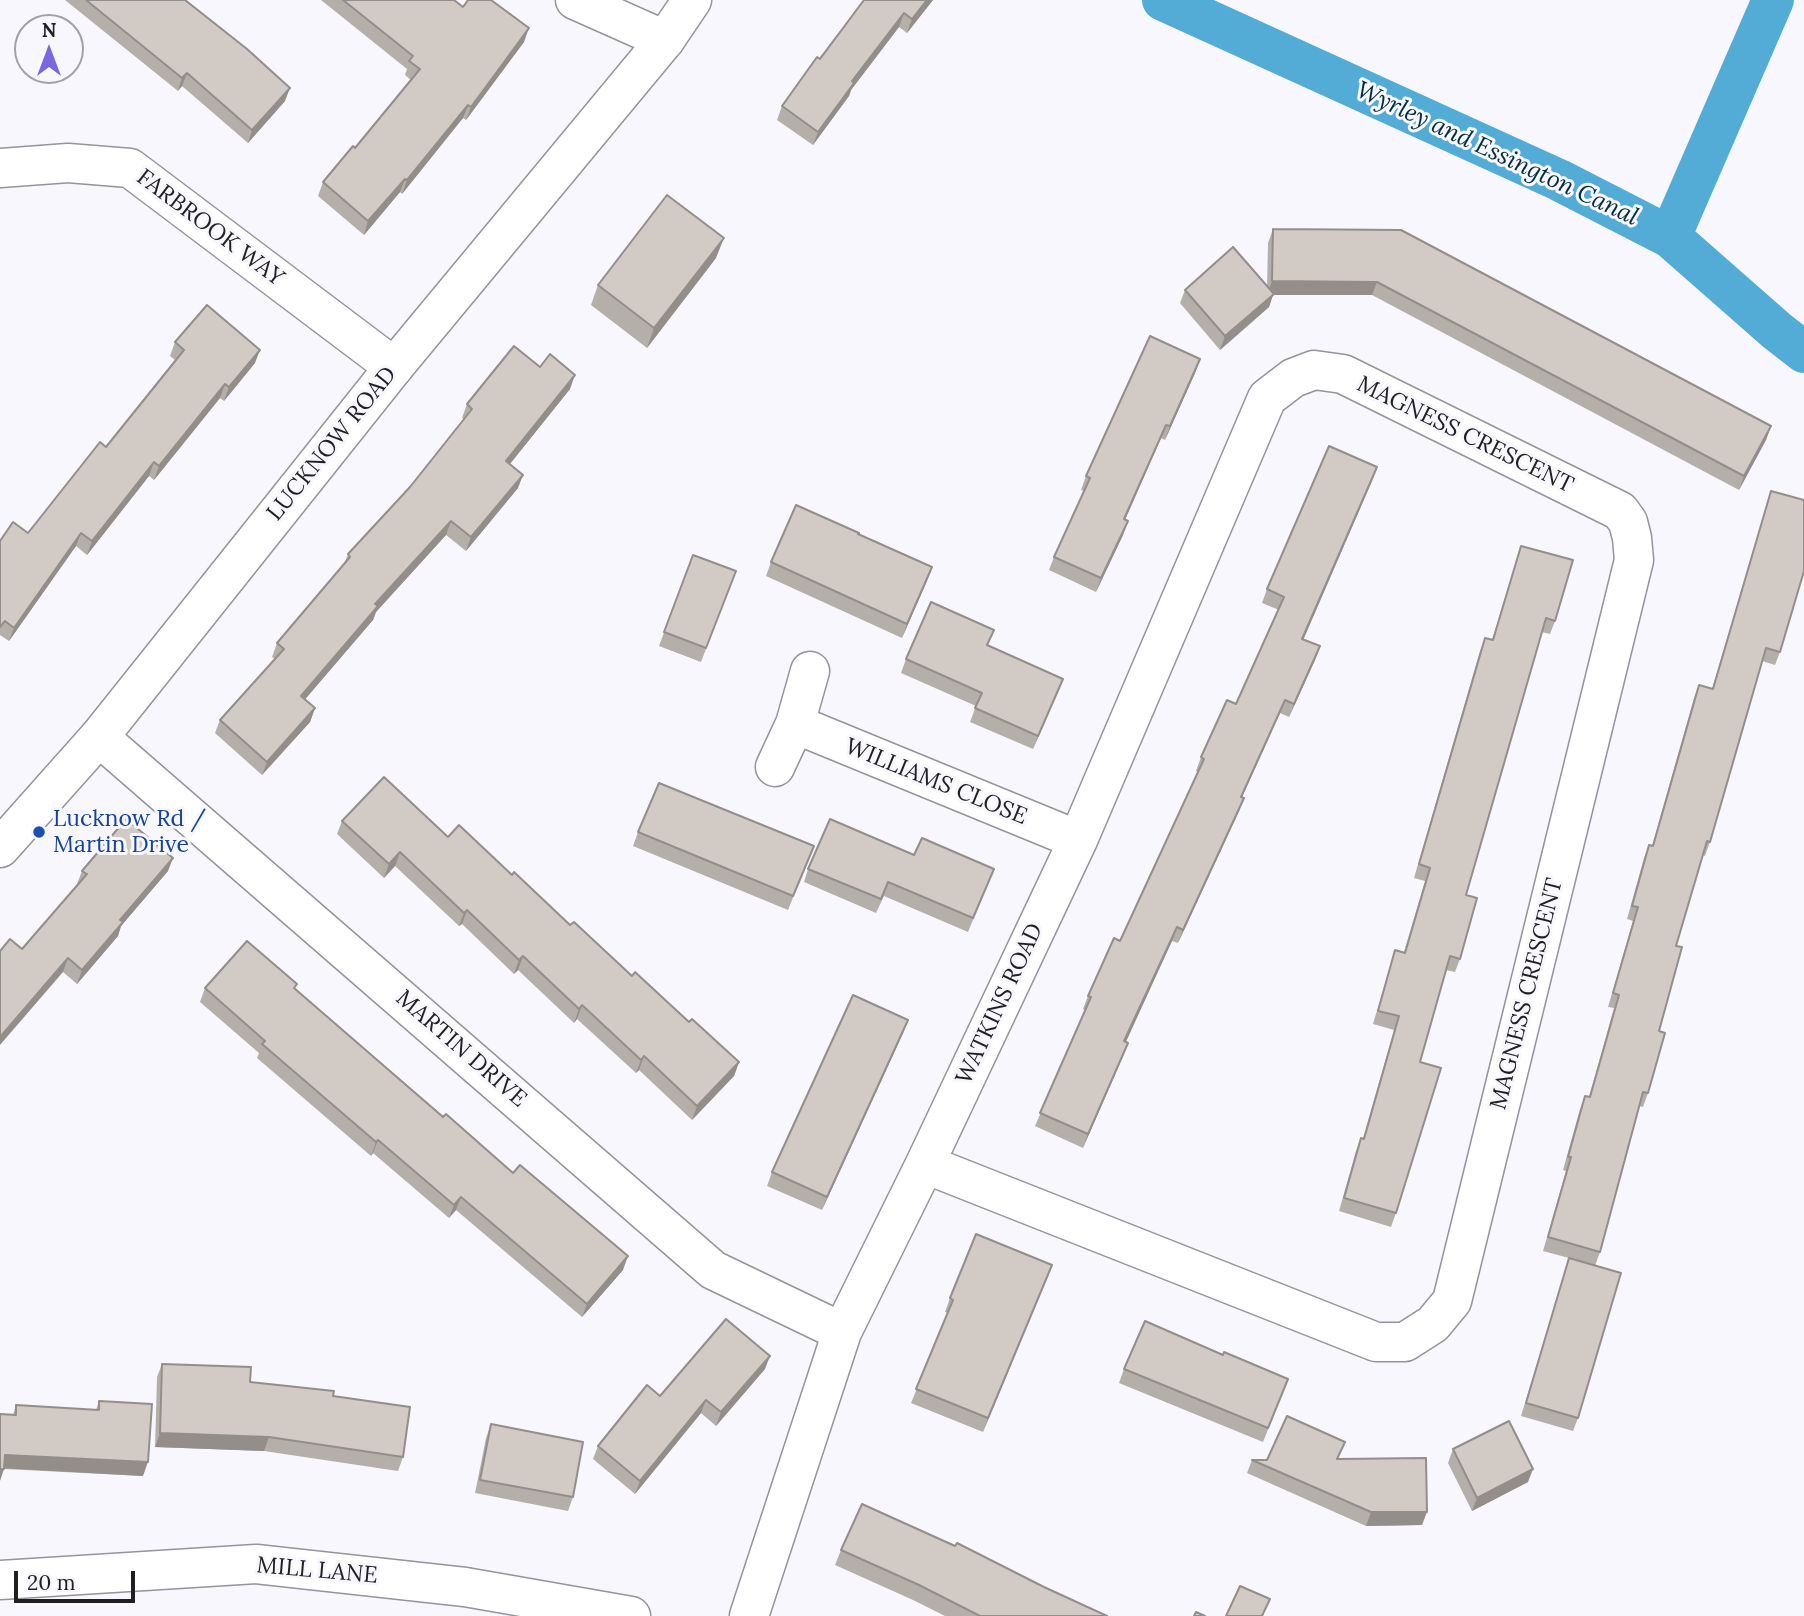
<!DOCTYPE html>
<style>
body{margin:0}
#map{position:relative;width:1804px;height:1616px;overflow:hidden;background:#f8f7fe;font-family:Lora,serif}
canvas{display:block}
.north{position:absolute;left:14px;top:14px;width:70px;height:70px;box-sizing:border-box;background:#f8f7fe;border:2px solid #a2a1a6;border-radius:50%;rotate:0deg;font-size:19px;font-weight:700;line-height:28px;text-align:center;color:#201f22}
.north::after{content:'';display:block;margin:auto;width:24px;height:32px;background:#7966e1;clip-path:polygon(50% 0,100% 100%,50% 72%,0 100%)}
.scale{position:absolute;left:14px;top:1571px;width:121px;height:32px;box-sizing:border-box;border:4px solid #201f22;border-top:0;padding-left:9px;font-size:21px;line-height:24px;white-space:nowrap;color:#201f22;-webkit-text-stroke:5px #f8f7fe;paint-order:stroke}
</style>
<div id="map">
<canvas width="1804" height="1616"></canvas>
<div class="north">N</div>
<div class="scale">20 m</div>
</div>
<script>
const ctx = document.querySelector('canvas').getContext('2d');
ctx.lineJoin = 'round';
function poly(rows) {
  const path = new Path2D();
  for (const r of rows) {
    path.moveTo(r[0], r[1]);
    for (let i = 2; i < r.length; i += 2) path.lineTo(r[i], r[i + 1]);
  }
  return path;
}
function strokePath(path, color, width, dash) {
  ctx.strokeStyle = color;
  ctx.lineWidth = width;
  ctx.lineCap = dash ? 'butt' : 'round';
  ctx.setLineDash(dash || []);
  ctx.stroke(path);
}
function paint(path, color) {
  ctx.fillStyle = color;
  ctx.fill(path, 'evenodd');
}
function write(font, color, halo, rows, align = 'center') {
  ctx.font = font + ' Lora,serif';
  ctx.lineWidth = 6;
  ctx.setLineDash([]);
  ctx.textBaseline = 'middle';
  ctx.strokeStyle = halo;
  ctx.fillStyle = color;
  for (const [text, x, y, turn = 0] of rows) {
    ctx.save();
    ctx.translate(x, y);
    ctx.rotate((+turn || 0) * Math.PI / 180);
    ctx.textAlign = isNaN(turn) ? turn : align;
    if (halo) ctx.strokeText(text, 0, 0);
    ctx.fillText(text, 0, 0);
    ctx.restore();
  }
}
const canal = poly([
 [1163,0,1559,180,1670,237,1777,331,1804,352],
 [1670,237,1773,0]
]);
const street = poly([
 [575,0,665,40],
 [0,168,68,163,130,168,394,367],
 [795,724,1078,840],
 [99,737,713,1270,842,1332],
 [775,767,795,724,810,671],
 [0,1580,256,1564,465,1587,631,1616],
 [749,1616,842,1332,925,1164,1078,840,1267,398,1293,378,1314,370,1343,374,1620,511,1628,522,1632,538,1634,560,1452,1301,1433,1324,1405,1342,1376,1342,925,1164]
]);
const secondary = poly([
 [0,848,99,737,394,367,665,40,692,0]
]);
const wall = poly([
 [65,0,185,0,285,101,248,143,182,86,178,91],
 [321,0,454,0,463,7,524,42,466,120,463,118,402,194,400,192,364,235,318,196,323,182,355,148,411,80,405,75,407,69],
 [864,0,933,0,907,33,899,27,851,90,849,96,813,145,777,120,782,106],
 [1273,229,1771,426,1766,440,1739,490,1372,295,1273,295,1269,307,1220,350,1180,303,1185,290,1267,287,1268,243],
 [716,258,647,348,591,305,598,285],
 [175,342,255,363,224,401,220,398,154,480,149,476,87,555,76,546,9,641,0,635,0,541,28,533,106,447,175,360,170,356],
 [1200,359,1195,373,1165,440,1161,438,1125,520,1123,535,1096,592,1049,570,1054,557,1084,491,1081,490,1086,476],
 [570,389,510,464,518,488,466,551,446,535,376,612,373,620,305,699,315,708,310,722,262,775,215,733,220,720,275,659,272,657,277,643,344,564,348,554,410,487,464,419,462,418,467,404],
 [1377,467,1303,639,1320,646,1315,660,1289,717,1280,713,1242,797,1244,798,1239,811,1178,943,1172,941,1125,1042,1123,1056,1083,1148,1035,1126,1085,1010,1083,1009,1088,996,1120,941,1198,772,1196,771,1201,757,1236,704,1279,610,1262,603,1267,589],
 [1771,491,1780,652,1775,665,1762,661,1710,842,1705,856,1703,855,1676,946,1659,1031,1648,1093,1643,1107,1639,1106,1600,1252,1595,1266,1578,1418,1573,1431,1521,1416,1569,1258,1543,1251,1566,1171,1563,1170,1580,1109,1585,1096,1589,1097,1614,1008,1608,1007,1633,921,1627,919,1644,858,1649,845,1652,846,1694,698,1699,685,1712,689],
 [858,534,932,567,902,638,766,576,771,562],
 [1521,546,1555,621,1550,634,1542,632,1466,895,1460,959,1455,972,1446,970,1420,1062,1396,1213,1391,1227,1339,1211,1356,1151,1361,1138,1363,1138,1394,1030,1373,1024,1395,950,1404,952,1425,881,1414,878,1480,651,1485,638,1492,640],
 [693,555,736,571,701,662,659,646],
 [988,646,1063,679,1033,749,970,722,976,706,901,673,906,659],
 [342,821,448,837,512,875,632,976,739,1062,734,1076,692,1120,639,1070,636,1073,577,1019,574,1023,518,970,514,974,462,924,459,926,395,866,384,878,337,834],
 [638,832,814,846,788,910,633,846],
 [914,855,994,869,968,932,884,896,876,913,804,882,808,869],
 [82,871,168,871,121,926,118,936,77,984,63,972,22,949,78,885,77,884],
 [205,988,295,989,623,1270,582,1317,456,1210,449,1218,373,1153,371,1156,307,1101,257,1058,259,1053,200,1002],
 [908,1020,903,1033,822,1210,767,1186,772,1172],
 [1047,1278,983,1432,911,1403,948,1313,945,1312,950,1298],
 [162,1364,250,1382,403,1457,398,1471,264,1451,155,1447,157,1377],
 [765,1369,716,1426,701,1413,635,1494,593,1459,598,1446,660,1396],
 [1124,1369,1283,1392,1263,1442,1119,1383],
 [99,1401,143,1476,4,1469,13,1415,16,1405,96,1410],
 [491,1424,573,1497,568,1511,475,1493,486,1438],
 [1453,1449,1528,1482,1472,1511,1448,1463],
 [1338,1459,1422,1525,1366,1526,1247,1473,1252,1460],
 [841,1550,1044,1587,1107,1616,945,1616,913,1600,835,1565]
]);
const shadedWall = poly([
 [927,0,933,0,907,33,912,19],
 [904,13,899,27,851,90,849,96,813,145,818,132,852,81],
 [529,28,524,42,466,120,471,107],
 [187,73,182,86,178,91,182,78],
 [290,88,285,101,248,143,252,130],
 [468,105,463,118,402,194,407,180],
 [405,179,400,192,364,235,368,221],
 [724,238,716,258,647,348,654,328],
 [1272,281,1377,282,1372,295,1273,295,1269,307,1220,350,1225,336,1267,295],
 [260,350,255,363,224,401,229,387],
 [1200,359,1195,373,1165,440,1170,426],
 [575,375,570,389,501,475,506,461],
 [225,384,220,398,154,480,159,466],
 [1166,425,1161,438,1119,533,1124,519],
 [1771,426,1766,440,1739,490,1744,476],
 [154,462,149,476,87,555,92,541],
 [1377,467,1372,481,1298,652,1302,639],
 [523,475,518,488,466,551,471,537],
 [451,521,446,535,376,612,373,620,296,710,301,696,375,604],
 [1128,521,1123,535,1096,592,1101,578],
 [81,533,76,546,9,641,14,628],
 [932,567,927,581,902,638,907,624],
 [1320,646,1315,660,1289,717,1294,704],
 [1063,679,1058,692,1033,749,1038,736],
 [1285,700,1280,713,1236,810,1241,797],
 [315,708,310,722,262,775,267,762],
 [1244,798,1239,811,1178,943,1183,930],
 [400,852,395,866,384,878,389,864],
 [173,858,168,871,121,926,118,936,77,984,82,970,120,920],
 [467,910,462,924,459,926,464,913],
 [1177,927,1172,941,1120,1055,1124,1041],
 [523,956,518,970,514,974,519,960],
 [68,958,63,972,0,1045,0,1037],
 [582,1005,577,1019,574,1023,579,1009],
 [908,1020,903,1033,822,1210,827,1197],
 [1128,1043,1123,1056,1083,1148,1088,1134],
 [644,1056,639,1070,636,1073,641,1060],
 [739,1062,734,1076,692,1120,697,1106],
 [378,1140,373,1153,371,1156,376,1142],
 [461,1197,456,1210,449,1218,454,1205],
 [628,1256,623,1270,582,1317,587,1304],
 [1052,1265,1047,1278,983,1432,988,1418],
 [770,1356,765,1369,716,1426,721,1412],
 [706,1400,701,1413,635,1494,640,1481],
 [160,1433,269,1437,264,1451,155,1447],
 [5,1455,148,1462,143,1476,0,1468],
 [0,1469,4,1469,0,1481],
 [1533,1469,1528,1482,1472,1511,1477,1498],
 [1371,1512,1427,1512,1422,1525,1366,1526]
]);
const building = poly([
 [86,0,185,0,247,49,290,88,252,130,187,73,182,78,86,0],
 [343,0,454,0,463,7,468,0,491,0,529,28,471,107,468,105,407,180,405,179,368,221,323,182,353,146,355,148,420,69,409,61,413,56,343,0],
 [864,0,927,0,912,19,904,13,852,81,854,83,818,132,782,106,817,57,820,59,864,0],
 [667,195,724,238,654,328,598,285,667,195],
 [1273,229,1401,230,1771,426,1744,476,1377,282,1272,281,1273,229],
 [1233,247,1274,294,1225,336,1185,290,1233,247],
 [207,305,260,350,229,387,225,384,159,466,154,462,92,541,81,533,14,628,5,621,0,627,0,541,13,522,28,533,100,442,106,447,184,350,175,342,207,305],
 [1150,336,1200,359,1170,426,1166,425,1124,519,1128,521,1101,578,1054,557,1090,478,1086,476,1150,336],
 [514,346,540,367,550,354,575,375,506,461,523,475,471,537,451,521,375,604,378,606,301,696,315,708,267,762,220,720,284,649,277,643,350,557,348,554,410,487,472,409,467,404,514,346],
 [1329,446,1377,467,1302,639,1320,646,1294,704,1285,700,1241,797,1244,798,1183,930,1177,927,1124,1041,1128,1043,1088,1134,1040,1113,1091,997,1088,996,1114,938,1120,941,1204,759,1201,757,1227,700,1236,704,1284,597,1267,589,1329,446],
 [1771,491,1804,500,1804,571,1780,652,1766,648,1710,842,1707,841,1676,946,1682,947,1659,1031,1665,1033,1648,1093,1643,1092,1600,1252,1548,1237,1571,1157,1568,1157,1585,1096,1590,1097,1619,995,1613,993,1638,907,1632,906,1649,845,1653,846,1699,685,1713,689,1771,491],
 [796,505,859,533,858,534,932,567,907,624,771,562,796,505],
 [1521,546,1573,560,1555,621,1546,618,1466,895,1477,898,1460,959,1450,956,1420,1062,1441,1068,1396,1213,1344,1198,1361,1138,1364,1139,1399,1016,1378,1011,1395,950,1405,953,1430,868,1419,864,1485,638,1493,640,1521,546],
 [693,555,736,571,706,648,664,632,693,555],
 [931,602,994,630,987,645,1063,679,1038,736,975,708,982,693,906,659,931,602],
 [384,777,448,837,459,825,512,875,514,872,570,925,574,922,632,976,635,972,689,1022,692,1019,739,1062,697,1106,644,1056,641,1060,582,1005,579,1009,523,956,519,960,467,910,464,913,400,852,389,864,342,821,384,777],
 [659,783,814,846,793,896,638,832,659,783],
 [126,819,173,858,120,920,123,922,82,970,68,958,0,1037,0,951,10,939,22,949,87,874,82,871,126,819],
 [830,819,914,855,922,838,994,869,973,918,888,882,881,899,808,869,830,819],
 [247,941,297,984,294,988,443,1117,446,1114,513,1173,520,1165,628,1256,587,1304,461,1197,454,1205,378,1140,376,1142,262,1044,265,1041,205,988,247,941],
 [853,995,908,1020,827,1197,772,1172,853,995],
 [976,1234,1052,1265,988,1418,916,1389,953,1300,950,1298,976,1234],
 [1569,1258,1621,1273,1578,1418,1526,1403,1569,1258],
 [726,1319,770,1356,721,1412,706,1400,640,1481,598,1446,647,1385,660,1396,726,1319],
 [1145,1321,1223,1355,1224,1352,1288,1379,1268,1428,1124,1369,1145,1321],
 [162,1364,251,1367,250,1382,334,1391,333,1396,410,1407,403,1457,269,1437,160,1433,162,1364],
 [99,1401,152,1404,148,1462,5,1455,4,1469,0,1469,0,1414,16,1415,16,1405,99,1410,99,1401],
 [1287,1416,1345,1442,1337,1459,1426,1458,1427,1512,1371,1512,1252,1460,1267,1460,1287,1416],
 [1509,1421,1533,1469,1477,1498,1453,1449,1509,1421],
 [491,1424,583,1442,573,1497,480,1480,491,1424],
 [862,1504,955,1546,957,1543,1044,1587,1107,1616,980,1616,919,1585,841,1550,862,1504],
 [1240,1586,1270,1599,1262,1616,1226,1616,1240,1586],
 [1196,1612,1205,1616,1194,1616,1196,1612]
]);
const markers = [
 [39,832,7,"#1a4fb4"]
];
const streetNames = [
 ["FARBROOK WAY",210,228,37],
 ["MAGNESS CRESCENT",1465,435,26],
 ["LUCKNOW ROAD",332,444,-51],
 ["WILLIAMS CLOSE",936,782,22],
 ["MAGNESS CRESCENT",1527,994,-76],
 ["WATKINS ROAD",1000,1004,-65],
 ["MARTIN DRIVE",461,1049,41],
 ["MILL LANE",317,1571,5]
];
const transitNames = [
 ["Lucknow Rd /",53,819],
 ["Martin Drive",53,845]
];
const waterNames = [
 ["Wyrley and Essington Canal",1497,154,25]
];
strokePath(canal, '#52acd5', 42);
strokePath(street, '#95939b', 41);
strokePath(secondary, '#95939b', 41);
strokePath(street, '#fff', 38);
strokePath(secondary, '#fff', 38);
paint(wall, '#b5afa9');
paint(shadedWall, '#938e8a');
paint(building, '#d2cbc5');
strokePath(building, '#938e8a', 2);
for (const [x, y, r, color] of markers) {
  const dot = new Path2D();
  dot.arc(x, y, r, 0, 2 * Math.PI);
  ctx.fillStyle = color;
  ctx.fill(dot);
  strokePath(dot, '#f8f7fe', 2.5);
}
write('23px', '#201f22', '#f8f7fe', streetNames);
write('23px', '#164399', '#f8f7fe', transitNames, 'left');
write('italic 24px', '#032e3f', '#f8f7fe', waterNames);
</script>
